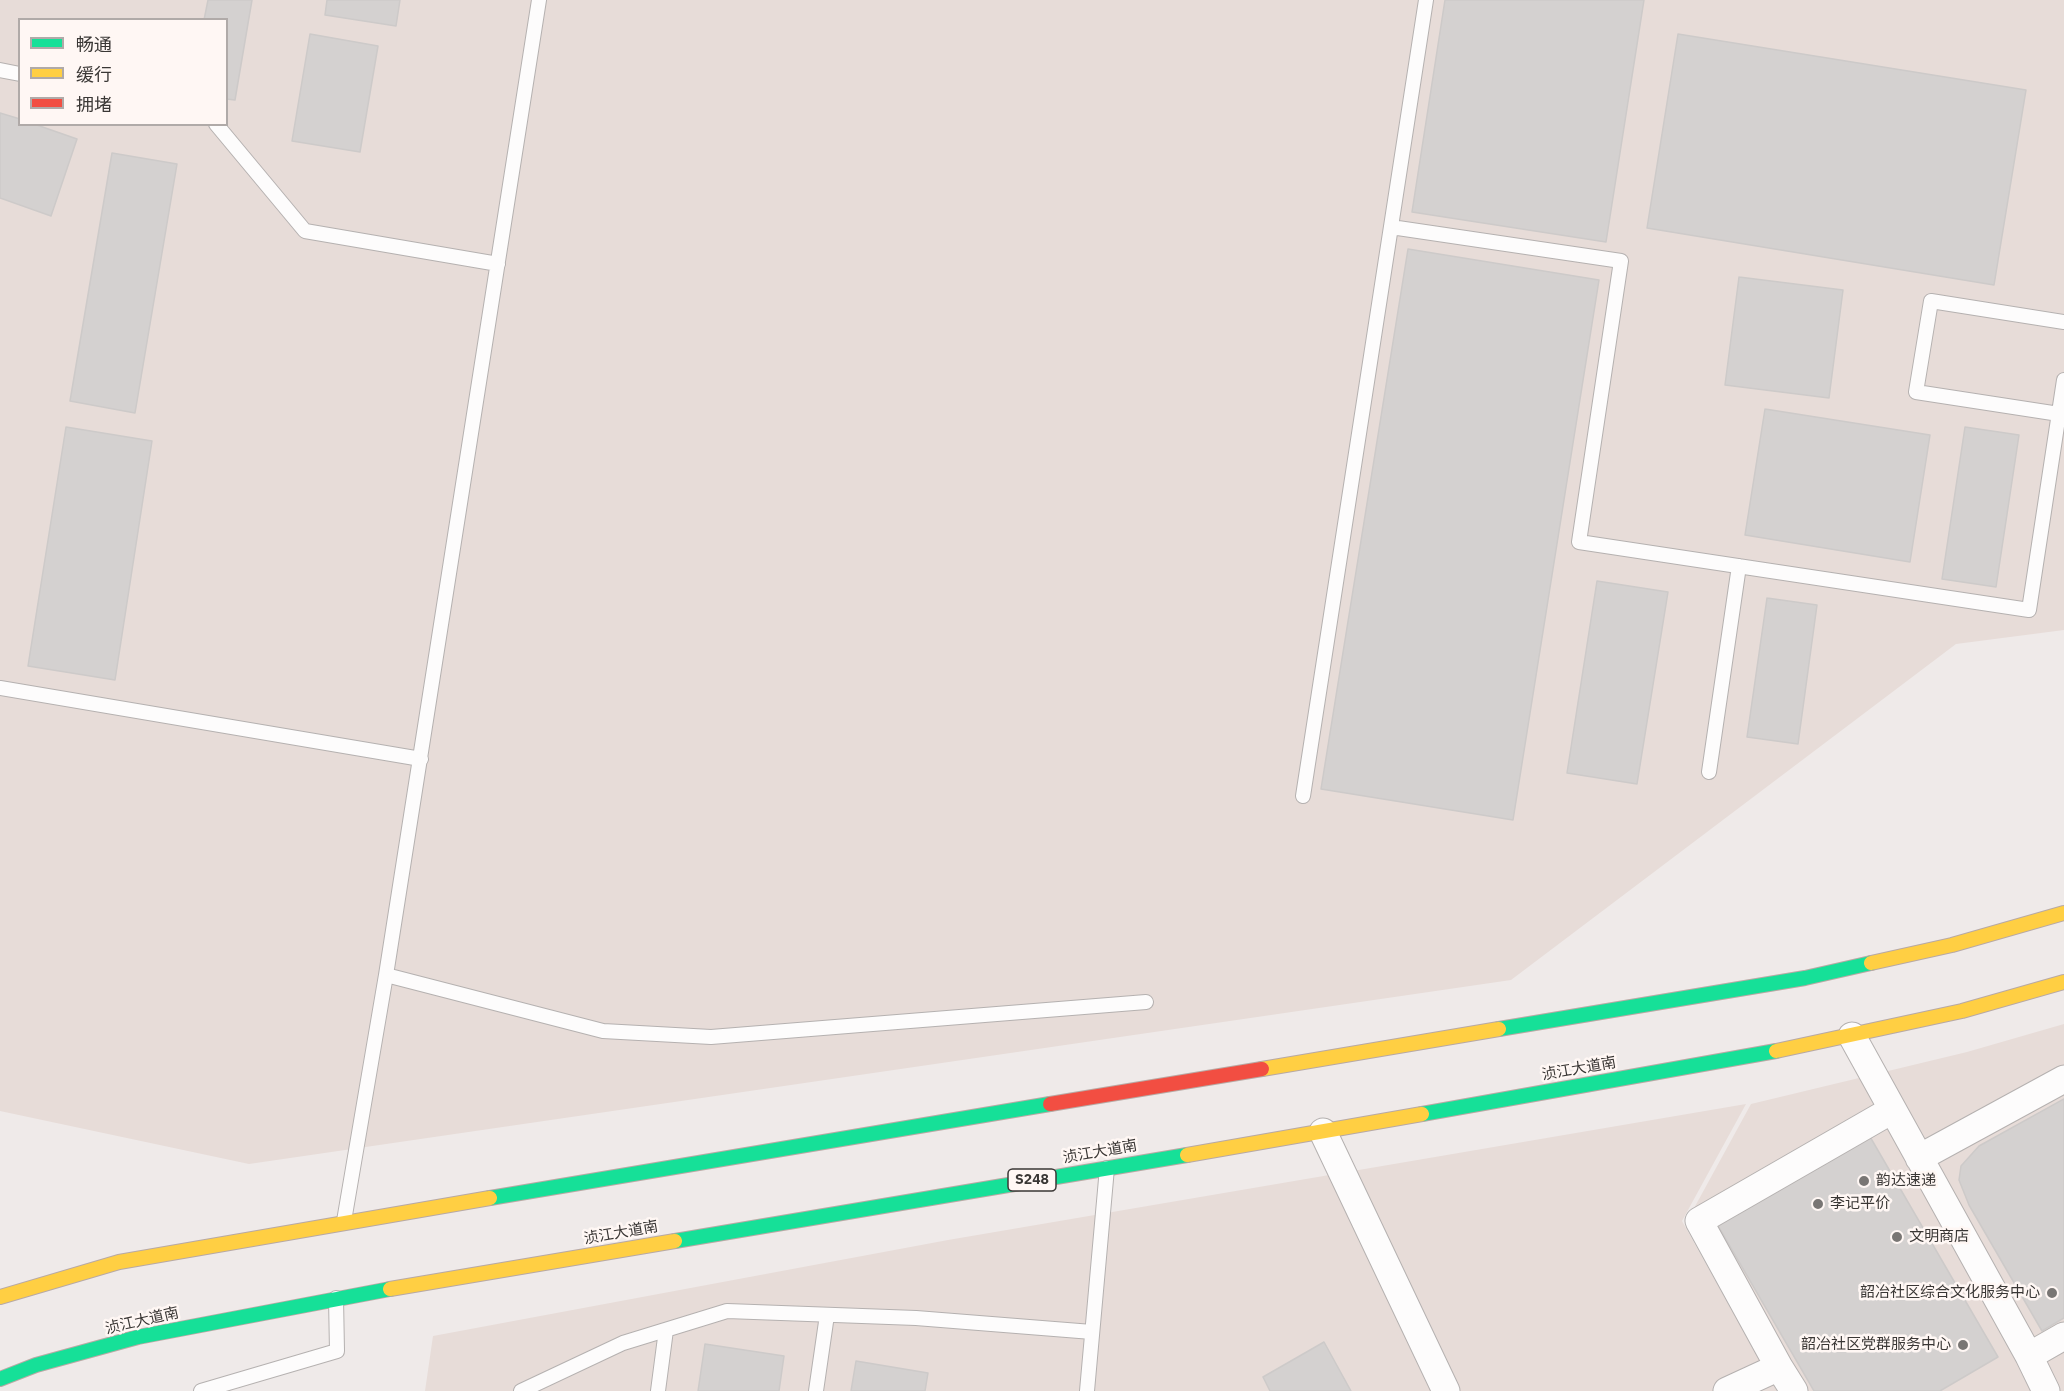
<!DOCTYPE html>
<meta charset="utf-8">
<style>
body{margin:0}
#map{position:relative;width:2064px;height:1391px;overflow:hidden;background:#efeae9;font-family:"IBM Plex Sans","Noto Sans SC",sans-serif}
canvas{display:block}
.legend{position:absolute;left:18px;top:18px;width:210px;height:108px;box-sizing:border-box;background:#fff7f4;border:2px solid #b0aaa8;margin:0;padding:8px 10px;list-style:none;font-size:18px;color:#3a3735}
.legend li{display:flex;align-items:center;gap:12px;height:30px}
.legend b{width:30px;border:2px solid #b0aaa8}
</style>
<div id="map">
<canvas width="2064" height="1391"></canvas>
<ul class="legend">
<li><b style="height:8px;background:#16e098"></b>畅通</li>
<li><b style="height:8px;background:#ffcf43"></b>缓行</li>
<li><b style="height:8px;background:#f24e42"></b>拥堵</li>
</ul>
</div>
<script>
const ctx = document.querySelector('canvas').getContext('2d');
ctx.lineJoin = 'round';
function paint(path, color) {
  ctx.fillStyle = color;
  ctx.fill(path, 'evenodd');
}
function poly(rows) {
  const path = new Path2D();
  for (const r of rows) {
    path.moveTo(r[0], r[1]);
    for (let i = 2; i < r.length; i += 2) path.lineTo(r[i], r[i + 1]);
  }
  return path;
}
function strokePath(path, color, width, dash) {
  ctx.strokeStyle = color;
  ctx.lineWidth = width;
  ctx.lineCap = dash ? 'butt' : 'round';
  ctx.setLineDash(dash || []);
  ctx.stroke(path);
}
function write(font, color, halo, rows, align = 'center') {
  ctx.font = font + ' "IBM Plex Sans","Noto Sans SC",sans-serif';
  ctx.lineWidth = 5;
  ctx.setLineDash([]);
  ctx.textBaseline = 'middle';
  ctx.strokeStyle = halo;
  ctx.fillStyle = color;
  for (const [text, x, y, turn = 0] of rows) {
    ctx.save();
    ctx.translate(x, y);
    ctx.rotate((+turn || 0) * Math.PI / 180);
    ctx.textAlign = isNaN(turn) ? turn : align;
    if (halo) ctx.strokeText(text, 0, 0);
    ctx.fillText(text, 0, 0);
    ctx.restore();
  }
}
const built = poly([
 [0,0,2064,0,2064,630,1956,644,1511,980,249,1164,0,1111],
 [20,20,226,20,226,124,20,124],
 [2064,1024,2064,1391,1780,1391,1687,1221,1751,1104,1967,1052],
 [1746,1104,1682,1221,1777,1391,425,1391,433,1336,948,1240]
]);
const building = poly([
 [208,0,252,0,235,100,226,99,226,20,204,20,208,0],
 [327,0,400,0,396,26,325,15,327,0],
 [1445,0,1644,0,1606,242,1412,212,1445,0],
 [310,34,378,46,360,152,292,141,310,34],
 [1678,34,2026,90,1994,285,1647,228,1678,34],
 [0,113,20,119,20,124,34,124,77,139,51,216,0,198,0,113],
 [112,153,177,164,135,413,70,401,112,153],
 [1408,249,1599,280,1513,820,1321,789,1408,249],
 [1739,277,1843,290,1829,398,1725,385,1739,277],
 [1765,409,1930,435,1910,562,1745,535,1765,409],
 [66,427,152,441,115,680,28,666,66,427],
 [1965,427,2019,435,1996,587,1942,579,1965,427],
 [1597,581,1668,592,1637,784,1567,773,1597,581],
 [1767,598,1817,605,1798,744,1747,737,1767,598],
 [2064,1099,2064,1318,2042,1331,1969,1205,1959,1180,1961,1166,1979,1146,2064,1099],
 [1869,1135,1998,1357,1940,1391,1814,1391,1717,1224,1869,1135],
 [1324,1342,1351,1391,1270,1391,1263,1377,1324,1342],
 [705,1344,784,1356,779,1391,698,1391,705,1344],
 [856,1361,928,1373,925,1391,851,1391,856,1361]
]);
const lane = poly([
 [539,0,386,975,603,1031,711,1037,1146,1002],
 [0,70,20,74],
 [216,124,305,231,498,264],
 [1391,227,1621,261,1579,542,2029,610,2064,380],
 [2059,414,1916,392,1931,301,2064,322],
 [0,688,421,759],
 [1709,772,1739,566],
 [1303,796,1426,0],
 [344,1221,386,975],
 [201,1391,337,1351,336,1298],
 [521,1391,623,1343,727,1311,916,1318,1092,1332],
 [658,1391,666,1330],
 [816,1391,827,1315],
 [1087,1391,1107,1168]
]);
const street = poly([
 [1852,1036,2029,1356,2046,1391],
 [1323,1132,1446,1391],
 [1919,1158,2064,1079],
 [2029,1356,2064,1336],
 [1779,1367,1699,1221,1892,1110],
 [1727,1391,1779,1367,1794,1391]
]);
const fast = poly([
 [1499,1029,1805,978,1871,963],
 [1422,1114,1776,1051],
 [490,1198,1050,1104],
 [675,1241,1187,1155],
 [0,1379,36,1365,138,1337,390,1289]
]);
const slow = poly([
 [1871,963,1952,945,2064,913],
 [1776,1051,1962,1011,2064,982],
 [1262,1069,1499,1029],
 [1187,1155,1422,1114],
 [390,1289,675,1241],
 [0,1297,119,1262,490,1198]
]);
const jam = poly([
 [1050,1104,1262,1069]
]);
const markers = [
 [1864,1181,6,"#797674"],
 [1818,1204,6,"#797674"],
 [1897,1237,6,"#797674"],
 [2052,1293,6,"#797674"],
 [1963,1345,6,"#797674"]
];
const shields = [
 [1032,1180,48]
];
const shieldNames = [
 ["S248",1032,1180]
];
const streetNames = [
 ["浈江大道南",1579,1069,-10],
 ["浈江大道南",1100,1152,-10],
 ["浈江大道南",621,1233,-10],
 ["浈江大道南",142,1321,-13]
];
const poiNames = [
 ["韵达速递",1876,1181],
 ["李记平价",1830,1204],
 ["文明商店",1909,1237],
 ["韶冶社区综合文化服务中心",2040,1293,"right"],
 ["韶冶社区党群服务中心",1951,1345,"right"]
];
paint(built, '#e7dcd8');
paint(building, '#d4d1d0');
strokePath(building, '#cdcac9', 1.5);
strokePath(lane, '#b5b1b0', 16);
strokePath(street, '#b5b1b0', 29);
strokePath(fast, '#b8a9a4', 16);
strokePath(slow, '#b8a9a4', 16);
strokePath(jam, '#b8a9a4', 16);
strokePath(lane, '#fdfcfc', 14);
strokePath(street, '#fdfcfc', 27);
strokePath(fast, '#16e098', 14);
strokePath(slow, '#ffcf43', 14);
strokePath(jam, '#f24e42', 14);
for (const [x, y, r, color] of markers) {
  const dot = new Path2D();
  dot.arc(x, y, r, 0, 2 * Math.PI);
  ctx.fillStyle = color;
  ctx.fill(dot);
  strokePath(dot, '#fff7f4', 2);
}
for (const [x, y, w] of shields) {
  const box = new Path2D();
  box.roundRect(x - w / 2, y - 11, w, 22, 4.5);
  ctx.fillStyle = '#fff7f4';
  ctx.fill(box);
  strokePath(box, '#3a3735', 1.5);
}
write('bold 14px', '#3a3735', null, shieldNames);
write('15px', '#3a3735', '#fff7f4', streetNames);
write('15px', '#3a3735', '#fff7f4', poiNames, 'left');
</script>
